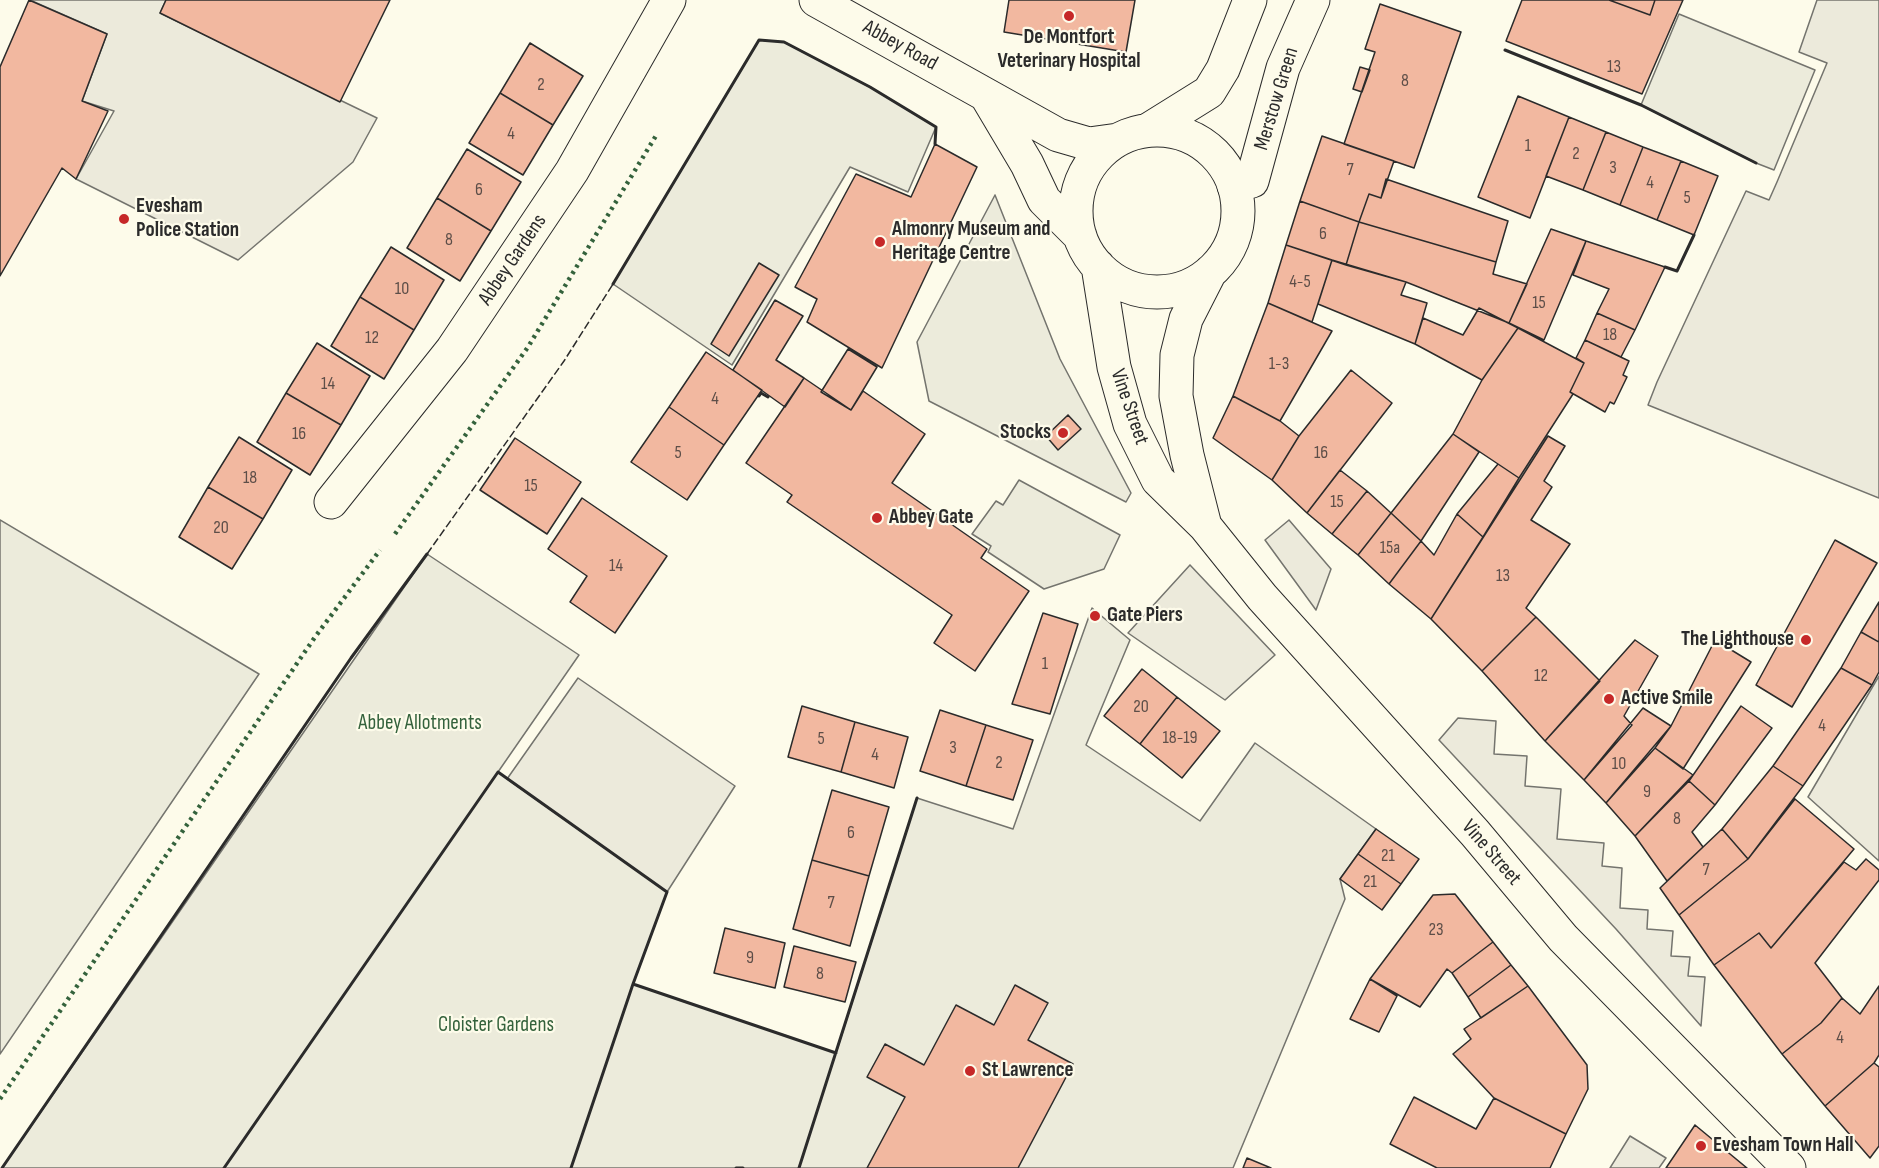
<!DOCTYPE html>
<style>
body{margin:0}
canvas{display:block;background:#fdfbea}
</style>
<canvas width="1879" height="1168"></canvas>
<script>
const ctx = document.querySelector('canvas').getContext('2d');
ctx.lineJoin = 'round';
function paint(path, color) {
  ctx.fillStyle = color;
  ctx.fill(path, 'evenodd');
}
function poly(rows) {
  const path = new Path2D();
  for (const r of rows) {
    if (r.length === 3) {
      path.moveTo(r[0] + r[2], r[1]);
      path.arc(r[0], r[1], r[2], 0, 2 * Math.PI);
      continue;
    }
    path.moveTo(r[0], r[1]);
    for (let i = 2; i < r.length; i += 2) path.lineTo(r[i], r[i + 1]);
  }
  return path;
}
function strokePath(path, color, width, dash) {
  ctx.strokeStyle = color;
  ctx.lineWidth = width;
  ctx.lineCap = dash ? 'butt' : 'round';
  ctx.setLineDash(dash || []);
  ctx.stroke(path);
}
function write(font, color, halo, rows, align = 'center') {
  ctx.font = font + ' "Sofia Sans Condensed",sans-serif';
  ctx.lineWidth = 4.5;
  ctx.setLineDash([]);
  ctx.textBaseline = 'middle';
  ctx.strokeStyle = halo;
  ctx.fillStyle = color;
  for (const [text, x, y, turn = 0] of rows) {
    ctx.save();
    ctx.translate(x, y);
    ctx.rotate((+turn || 0) * Math.PI / 180);
    ctx.textAlign = isNaN(turn) ? turn : align;
    if (halo) ctx.strokeText(text, 0, 0);
    ctx.fillText(text, 0, 0);
    ctx.restore();
  }
}
const green = poly([
 [1679,14,1815,70,1774,170,1756,163,1641,105,1679,14],
 [759,40,784,42,870,87,936,127,908,192,850,167,732,365,613,284,759,40],
 [995,195,1060,359,1131,493,1126,502,929,401,917,342,995,195],
 [1019,480,1120,535,1104,569,1044,589,988,552,991,546,972,534,996,501,1003,505,1019,480],
 [0,520,259,674,0,1054,0,520],
 [427,554,579,655,498,772,667,892,633,984,836,1053,917,798,1013,829,1092,608,1130,640,1086,745,1200,821,1255,743,1376,829,1340,879,1345,899,1233,1168,2,1168,427,554]
]);
const parking = poly([
 [30,0,166,0,160,13,377,118,353,162,238,260,76,179,114,111,82,101,107,34,30,0],
 [1817,0,1879,0,1879,498,1648,405,1657,382,1746,191,1769,200,1777,182,1827,63,1799,52,1817,0],
 [1289,520,1331,569,1316,610,1265,540,1289,520],
 [1190,565,1275,655,1225,700,1128,633,1190,565],
 [1879,676,1879,861,1808,797,1879,676],
 [578,678,735,786,667,892,507,779,578,678],
 [1458,718,1496,721,1494,754,1527,756,1525,786,1561,789,1557,839,1604,843,1602,866,1622,868,1620,908,1648,910,1647,929,1673,931,1671,956,1690,957,1688,976,1705,977,1701,1026,1616,929,1439,740,1458,718],
 [1630,1136,1666,1158,1659,1168,1610,1168,1630,1136]
]);
const building = poly([
 [29,0,107,34,82,101,108,111,76,179,62,168,0,276,0,67,29,0],
 [166,0,390,0,340,102,160,13,166,0],
 [1009,0,1135,0,1126,52,1004,32,1009,0],
 [1522,0,1609,0,1650,15,1655,0,1683,0,1642,94,1506,41,1522,0],
 [1609,0,1655,0,1650,15,1609,0],
 [1380,4,1461,32,1414,168,1344,144,1375,52,1365,49,1380,4],
 [530,43,583,76,553,125,500,93,530,43],
 [1360,67,1370,70,1362,92,1353,89,1360,67],
 [500,93,553,125,523,175,469,143,500,93],
 [1518,96,1569,117,1530,218,1478,197,1518,96],
 [1569,117,1606,132,1583,190,1546,176,1569,117],
 [1606,132,1643,147,1620,205,1583,190,1606,132],
 [1322,136,1394,161,1381,198,1369,194,1359,222,1300,201,1322,136],
 [935,144,977,167,882,368,807,322,817,299,795,287,856,174,911,197,935,144],
 [1643,147,1681,161,1657,220,1620,205,1643,147],
 [467,149,521,182,491,231,437,198,467,149],
 [1681,161,1718,176,1694,235,1657,220,1681,161],
 [1386,179,1508,221,1496,262,1359,222,1369,194,1381,198,1386,179],
 [437,198,491,231,460,281,407,248,437,198],
 [1300,201,1359,222,1346,265,1286,245,1300,201],
 [1359,222,1496,262,1493,274,1527,284,1509,323,1406,282,1346,265,1359,222],
 [1551,229,1586,241,1544,340,1509,323,1551,229],
 [1586,241,1665,267,1635,330,1597,313,1609,289,1573,275,1586,241],
 [1286,245,1332,260,1312,322,1268,303,1286,245],
 [391,247,444,280,414,330,360,297,391,247],
 [1332,260,1406,282,1401,295,1427,303,1415,344,1318,304,1332,260],
 [759,263,779,275,729,356,711,344,759,263],
 [360,297,414,330,384,379,331,346,360,297],
 [775,300,803,316,776,360,804,378,785,407,733,370,775,300],
 [1268,303,1332,331,1280,421,1233,396,1268,303],
 [1479,308,1518,328,1482,380,1415,344,1423,318,1463,335,1479,308],
 [1597,313,1635,330,1621,357,1585,340,1597,313],
 [1518,328,1584,363,1570,392,1573,394,1519,478,1453,434,1482,380,1518,328],
 [1585,340,1629,361,1623,375,1627,377,1614,404,1610,402,1605,412,1570,392,1584,363,1576,358,1585,340],
 [317,343,370,376,341,425,286,393,317,343],
 [848,349,877,367,851,410,821,392,848,349],
 [706,352,762,390,724,445,669,407,706,352],
 [1351,370,1392,403,1307,513,1272,480,1299,436,1351,370],
 [804,378,851,410,863,391,925,434,892,483,987,549,981,558,1029,591,975,671,934,643,952,615,787,502,792,495,746,463,804,378],
 [286,393,341,425,310,475,257,442,286,393],
 [1233,396,1280,421,1299,436,1272,480,1213,438,1233,396],
 [669,407,724,445,687,500,631,462,669,407],
 [1068,415,1081,429,1058,450,1046,436,1068,415],
 [1453,434,1479,452,1421,541,1391,513,1453,434],
 [1548,436,1565,446,1544,481,1552,487,1531,520,1570,544,1526,608,1536,617,1482,671,1431,619,1548,436],
 [239,437,292,470,263,519,208,487,239,437],
 [515,438,581,482,547,534,480,490,515,438],
 [1498,464,1519,478,1483,537,1457,514,1498,464],
 [1340,470,1367,491,1332,534,1307,513,1340,470],
 [208,487,263,519,232,569,179,537,208,487],
 [1367,491,1391,513,1358,555,1332,534,1367,491],
 [582,498,667,556,615,633,570,602,587,576,548,549,582,498],
 [1391,513,1421,541,1389,584,1358,555,1391,513],
 [1457,514,1483,537,1431,619,1389,584,1421,541,1434,555,1457,514],
 [1835,540,1877,563,1792,707,1756,685,1835,540],
 [1879,602,1879,642,1861,632,1879,602],
 [1043,613,1078,624,1050,714,1012,704,1043,613],
 [1536,617,1600,681,1545,741,1482,671,1536,617],
 [1861,632,1879,642,1879,672,1872,685,1841,668,1861,632],
 [1635,640,1658,656,1624,716,1632,725,1584,780,1545,741,1635,640],
 [1715,640,1751,662,1683,769,1655,748,1671,726,1715,640],
 [1841,668,1872,685,1803,786,1773,766,1841,668],
 [1142,669,1177,697,1140,744,1104,716,1142,669],
 [1177,697,1220,731,1182,778,1140,744,1177,697],
 [802,706,855,722,841,772,788,757,802,706],
 [1741,706,1772,728,1715,805,1689,781,1741,706],
 [1643,708,1671,726,1606,803,1584,780,1643,708],
 [940,710,986,725,966,786,920,771,940,710],
 [855,722,908,737,894,788,841,772,855,722],
 [986,725,1033,740,1013,800,966,786,986,725],
 [1655,748,1693,775,1635,836,1606,803,1655,748],
 [1773,766,1803,786,1748,859,1722,829,1773,766],
 [1689,781,1715,805,1692,832,1703,847,1667,881,1635,836,1689,781],
 [832,790,889,807,869,876,812,860,832,790],
 [1795,799,1854,849,1771,948,1759,933,1714,965,1679,915,1748,859,1795,799],
 [1376,829,1419,859,1401,884,1358,854,1376,829],
 [1722,829,1748,859,1679,915,1660,888,1722,829],
 [1358,854,1401,884,1382,910,1340,879,1358,854],
 [1866,859,1879,870,1879,880,1815,963,1842,998,1821,1023,1782,1054,1714,965,1759,933,1771,948,1844,862,1856,870,1866,859],
 [812,860,869,876,850,946,793,929,812,860],
 [1455,894,1493,942,1452,973,1447,969,1420,1007,1370,979,1433,895,1455,894],
 [725,928,785,943,775,988,714,973,725,928],
 [1493,942,1511,965,1468,997,1452,973,1493,942],
 [794,946,856,962,845,1002,784,987,794,946],
 [1511,965,1528,986,1481,1018,1468,997,1511,965],
 [1370,979,1397,996,1379,1032,1350,1019,1370,979],
 [1015,985,1048,1003,1028,1040,1073,1064,1018,1168,867,1168,905,1097,867,1077,885,1044,924,1065,956,1005,994,1025,1015,985],
 [1528,986,1587,1065,1588,1089,1566,1134,1494,1098,1453,1054,1471,1039,1464,1029,1528,986],
 [1879,986,1879,1055,1874,1063,1825,1106,1782,1054,1821,1023,1842,998,1860,1014,1879,986],
 [1874,1063,1879,1067,1879,1146,1870,1158,1825,1106,1874,1063],
 [1414,1097,1476,1129,1494,1098,1566,1134,1550,1168,1437,1168,1390,1144,1414,1097],
 [1695,1125,1747,1168,1666,1168,1695,1125],
 [1247,1158,1271,1168,1243,1168,1247,1158]
]);
const minor = poly([
 [1148,130,1209,92,1223,69,1250,0],
 [1234,186,1252,181,1283,68,1313,0],
 [331,502,452,350,572,171,669,0]
]);
const primary = poly([
 [816,0,1058,135,1089,144,1118,140],
 [986,95,1027,164,1044,200,1080,236],
 [1157,211,81],
 [1098,266,1114,367,1130,424,1158,480,1205,526,1262,597,1475,833,1563,938,1789,1168],
 [1205,526,1187,455,1176,396,1177,355,1186,319,1210,272]
]);
const hedge = poly([
 [395,534,528,347,657,134],
 [0,1099,315,637,380,550]
]);
const fence = poly([
 [427,554,564,361,613,284]
]);
const wall = poly([
 [1505,50,1641,105,1756,163],
 [1665,267,1677,271,1694,235],
 [613,284,759,40,784,42,870,87,936,127,935,144],
 [759,396,761,393,768,397],
 [2,1168,351,658,427,554],
 [224,1168,498,772,667,892,633,984,836,1053],
 [571,1168,633,984],
 [736,1168,743,1168],
 [799,1168,917,798]
]);
const markers = [
 [1069,16,6,"#c62828"],
 [124,219,6,"#c62828"],
 [880,242,6,"#c62828"],
 [1063,433,6,"#c62828"],
 [877,518,6,"#c62828"],
 [1095,616,6,"#c62828"],
 [1806,640,6,"#c62828"],
 [1609,699,6,"#c62828"],
 [970,1071,6,"#c62828"],
 [1701,1146,6,"#c62828"]
];
const numberNames = [
 ["13",1614,67],
 ["8",1405,81],
 ["2",541,85],
 ["4",511,134],
 ["1",1528,146],
 ["2",1576,154],
 ["3",1613,168],
 ["7",1350,170],
 ["4",1650,183],
 ["6",479,190],
 ["5",1687,198],
 ["6",1323,234],
 ["8",449,240],
 ["4-5",1300,282],
 ["10",402,289],
 ["15",1539,303],
 ["18",1610,335],
 ["12",372,338],
 ["1-3",1279,364],
 ["14",328,384],
 ["4",715,399],
 ["16",299,434],
 ["5",678,453],
 ["16",1321,453],
 ["18",250,478],
 ["15",531,486],
 ["15",1337,502],
 ["20",221,528],
 ["15a",1390,548],
 ["14",616,566],
 ["13",1503,576],
 ["1",1045,664],
 ["12",1541,676],
 ["20",1141,707],
 ["4",1822,726],
 ["18-19",1180,738],
 ["5",821,739],
 ["3",953,748],
 ["4",875,755],
 ["2",999,763],
 ["10",1619,764],
 ["9",1647,792],
 ["8",1677,819],
 ["6",851,833],
 ["21",1388,856],
 ["7",1706,870],
 ["21",1370,882],
 ["7",831,903],
 ["23",1436,930],
 ["9",750,958],
 ["8",820,974],
 ["4",1840,1038]
];
const poiNames = [
 ["De Montfort",1069,38,"center"],
 ["Veterinary Hospital",1069,62,"center"],
 ["Evesham",136,207],
 ["Police Station",136,231],
 ["Almonry Museum and",892,230],
 ["Heritage Centre",892,254],
 ["Stocks",1051,433,"right"],
 ["Abbey Gate",889,518],
 ["Gate Piers",1107,616],
 ["The Lighthouse",1794,640,"right"],
 ["Active Smile",1621,699],
 ["St Lawrence",982,1071],
 ["Evesham Town Hall",1713,1146]
];
const streetNames = [
 ["Abbey Road",900,46,29],
 ["Merstow Green",1277,99,-73],
 ["Abbey Gardens",513,260,-56],
 ["Vine Street",1129,407,71],
 ["Vine Street",1491,853,49]
];
const parkNames = [
 ["Abbey Allotments",420,724],
 ["Cloister Gardens",496,1026]
];
paint(green, '#ecebdb');
strokePath(green, '#74746e', 1.5);
paint(parking, '#eceadb');
strokePath(parking, '#74746e', 1.5);
paint(building, '#f2b8a0');
strokePath(building, '#2b2b2b', 1.5);
strokePath(minor, '#2b2b2b', 35);
strokePath(primary, '#2b2b2b', 35);
strokePath(minor, '#fdfbea', 33);
strokePath(primary, '#fdfbea', 33);
strokePath(hedge, '#34623c', 4.5, [3, 4.5]);
strokePath(fence, '#2b2b2b', 1.5, [8, 3]);
strokePath(wall, '#2b2b2b', 3);
for (const [x, y, r, color] of markers) {
  const dot = new Path2D();
  dot.arc(x, y, r, 0, 2 * Math.PI);
  ctx.fillStyle = color;
  ctx.fill(dot);
  strokePath(dot, '#fdfbea', 2);
}
write('18px', '#5d4e48', null, numberNames);
write('bold 21px', '#2b2b2b', '#fdfbea', poiNames, 'left');
write('21px', '#2b2b2b', '#fdfbea', streetNames);
write('21px', '#34623c', '#fdfbea', parkNames);
</script>
